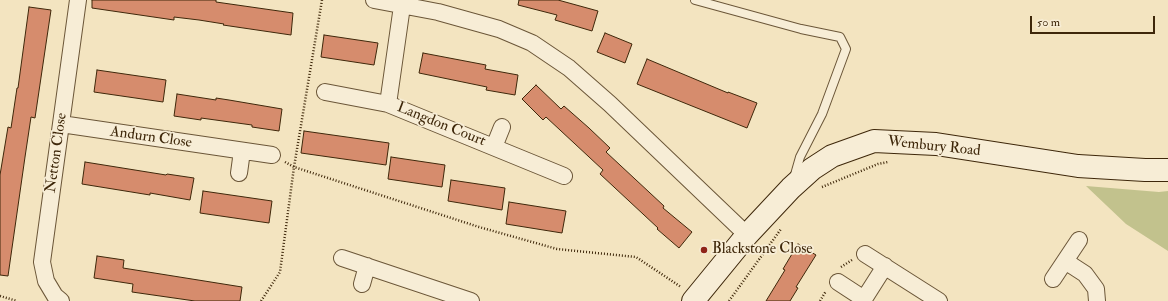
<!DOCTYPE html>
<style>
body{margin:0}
#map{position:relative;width:1168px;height:301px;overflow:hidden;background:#f3e4c0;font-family:"IM FELL Double Pica",serif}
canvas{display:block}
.scale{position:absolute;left:1030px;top:16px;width:125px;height:18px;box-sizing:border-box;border:2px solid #3e270a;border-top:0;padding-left:5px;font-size:12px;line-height:14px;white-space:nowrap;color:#3e270a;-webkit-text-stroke:3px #f7edd6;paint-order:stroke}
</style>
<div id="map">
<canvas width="1168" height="301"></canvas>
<div class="scale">50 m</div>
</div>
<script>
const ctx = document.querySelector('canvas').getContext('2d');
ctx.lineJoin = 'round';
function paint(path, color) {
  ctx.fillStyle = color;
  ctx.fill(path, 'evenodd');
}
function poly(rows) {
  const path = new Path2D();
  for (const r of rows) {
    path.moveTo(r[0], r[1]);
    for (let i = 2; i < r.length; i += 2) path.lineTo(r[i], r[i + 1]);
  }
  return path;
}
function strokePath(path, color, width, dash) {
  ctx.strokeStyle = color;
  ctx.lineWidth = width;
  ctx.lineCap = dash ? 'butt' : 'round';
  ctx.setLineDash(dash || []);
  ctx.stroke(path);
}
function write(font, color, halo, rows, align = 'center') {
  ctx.font = font + ' "IM FELL Double Pica",serif';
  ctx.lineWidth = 3.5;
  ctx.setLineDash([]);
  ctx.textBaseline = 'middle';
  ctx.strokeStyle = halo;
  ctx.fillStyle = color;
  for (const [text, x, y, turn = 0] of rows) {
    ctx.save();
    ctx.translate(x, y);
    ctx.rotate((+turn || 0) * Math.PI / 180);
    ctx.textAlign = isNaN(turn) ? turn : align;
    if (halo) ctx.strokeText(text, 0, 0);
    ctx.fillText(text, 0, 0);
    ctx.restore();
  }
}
const green = poly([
 [1086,186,1159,192,1168,191,1168,251,1126,224]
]);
const building = poly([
 [92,0,216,0,216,2,293,13,291,35,223,25,224,24,199,20,174,17,174,20,92,8,92,0],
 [519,0,558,0,598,11,592,31,555,20,557,15,518,5,519,0],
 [29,7,51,10,35,118,31,117,25,157,8,276,0,275,0,175,8,127,11,128,17,88,18,88,29,7],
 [605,33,632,44,625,63,597,52,605,33],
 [324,35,378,43,374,65,321,57,324,35],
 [423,53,486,65,485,69,518,75,515,95,486,90,487,87,419,73,423,53],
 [647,59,728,93,728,92,757,103,747,128,637,84,647,59],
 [97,70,166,80,163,102,94,92,97,70],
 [536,85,561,109,564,106,589,128,610,148,606,152,664,206,663,208,692,232,679,248,657,229,658,228,600,174,603,170,546,117,543,120,522,99,536,85],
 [177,94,216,100,216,98,229,100,282,109,279,131,252,127,252,125,201,118,201,120,174,116,177,94],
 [304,131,389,143,386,165,301,153,304,131],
 [391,157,445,165,442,187,388,179,391,157],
 [85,162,166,175,167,174,194,178,190,200,150,193,150,195,82,184,85,162],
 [451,180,505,188,502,210,448,201,451,180],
 [203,191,272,201,269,223,200,213,203,191],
 [509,202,566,211,562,233,506,224,509,202],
 [798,244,816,255,796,287,798,288,790,301,766,301,785,270,783,269,798,244],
 [97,256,124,260,123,268,242,287,240,301,195,301,132,292,133,284,94,278,97,256]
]);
const path = poly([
 [285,162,294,167,479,227,557,249,636,257,681,287],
 [822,187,878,164,888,162],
 [841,267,852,260],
 [0,296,17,301],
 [261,301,280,272,294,167,322,0],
 [729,301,781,229],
 [820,301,826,291]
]);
const lane = poly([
 [695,0,801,29,840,37,846,49,822,114,800,157,794,178]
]);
const street = poly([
 [374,0,438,12,499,29,532,43,569,68,610,104,747,235],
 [325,92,388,104,564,176],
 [388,104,402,6],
 [61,124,272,155],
 [494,147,502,127],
 [239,173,242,151],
 [865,254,939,301],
 [342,258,471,301],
 [1065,261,1085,274,1096,289,1097,301],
 [1053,279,1079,240],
 [838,282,864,299,885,266],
 [362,284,367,266],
 [61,301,55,296,46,281,42,262,78,0]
]);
const secondary = poly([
 [693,301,747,235,791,188,812,169,832,156,874,141,936,144,1078,166,1145,170,1168,170]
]);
const markers = [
 [704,250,4,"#8f2418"]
];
const streetNames = [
 ["Langdon Court",441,125,22],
 ["Andurn Close",151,138,8],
 ["Wembury Road",934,147,6],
 ["Netton Close",57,153,-82]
];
const poiNames = [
 ["Blackstone Close",712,250]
];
paint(green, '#c2c28d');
paint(building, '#d68c6d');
strokePath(building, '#3e270a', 1);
strokePath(lane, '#6b5638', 10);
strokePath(street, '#6b5638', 18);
strokePath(secondary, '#3e270a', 24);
strokePath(path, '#3e270a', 2.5, [1, 2]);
strokePath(lane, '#f7edd6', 8);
strokePath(street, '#f7edd6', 16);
strokePath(secondary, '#f7edd6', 22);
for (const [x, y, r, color] of markers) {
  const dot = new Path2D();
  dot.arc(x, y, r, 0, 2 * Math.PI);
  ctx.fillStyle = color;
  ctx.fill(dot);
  strokePath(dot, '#f7edd6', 1.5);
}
write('15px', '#3e270a', '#f7edd6', streetNames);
write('15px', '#3e270a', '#f7edd6', poiNames, 'left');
</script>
